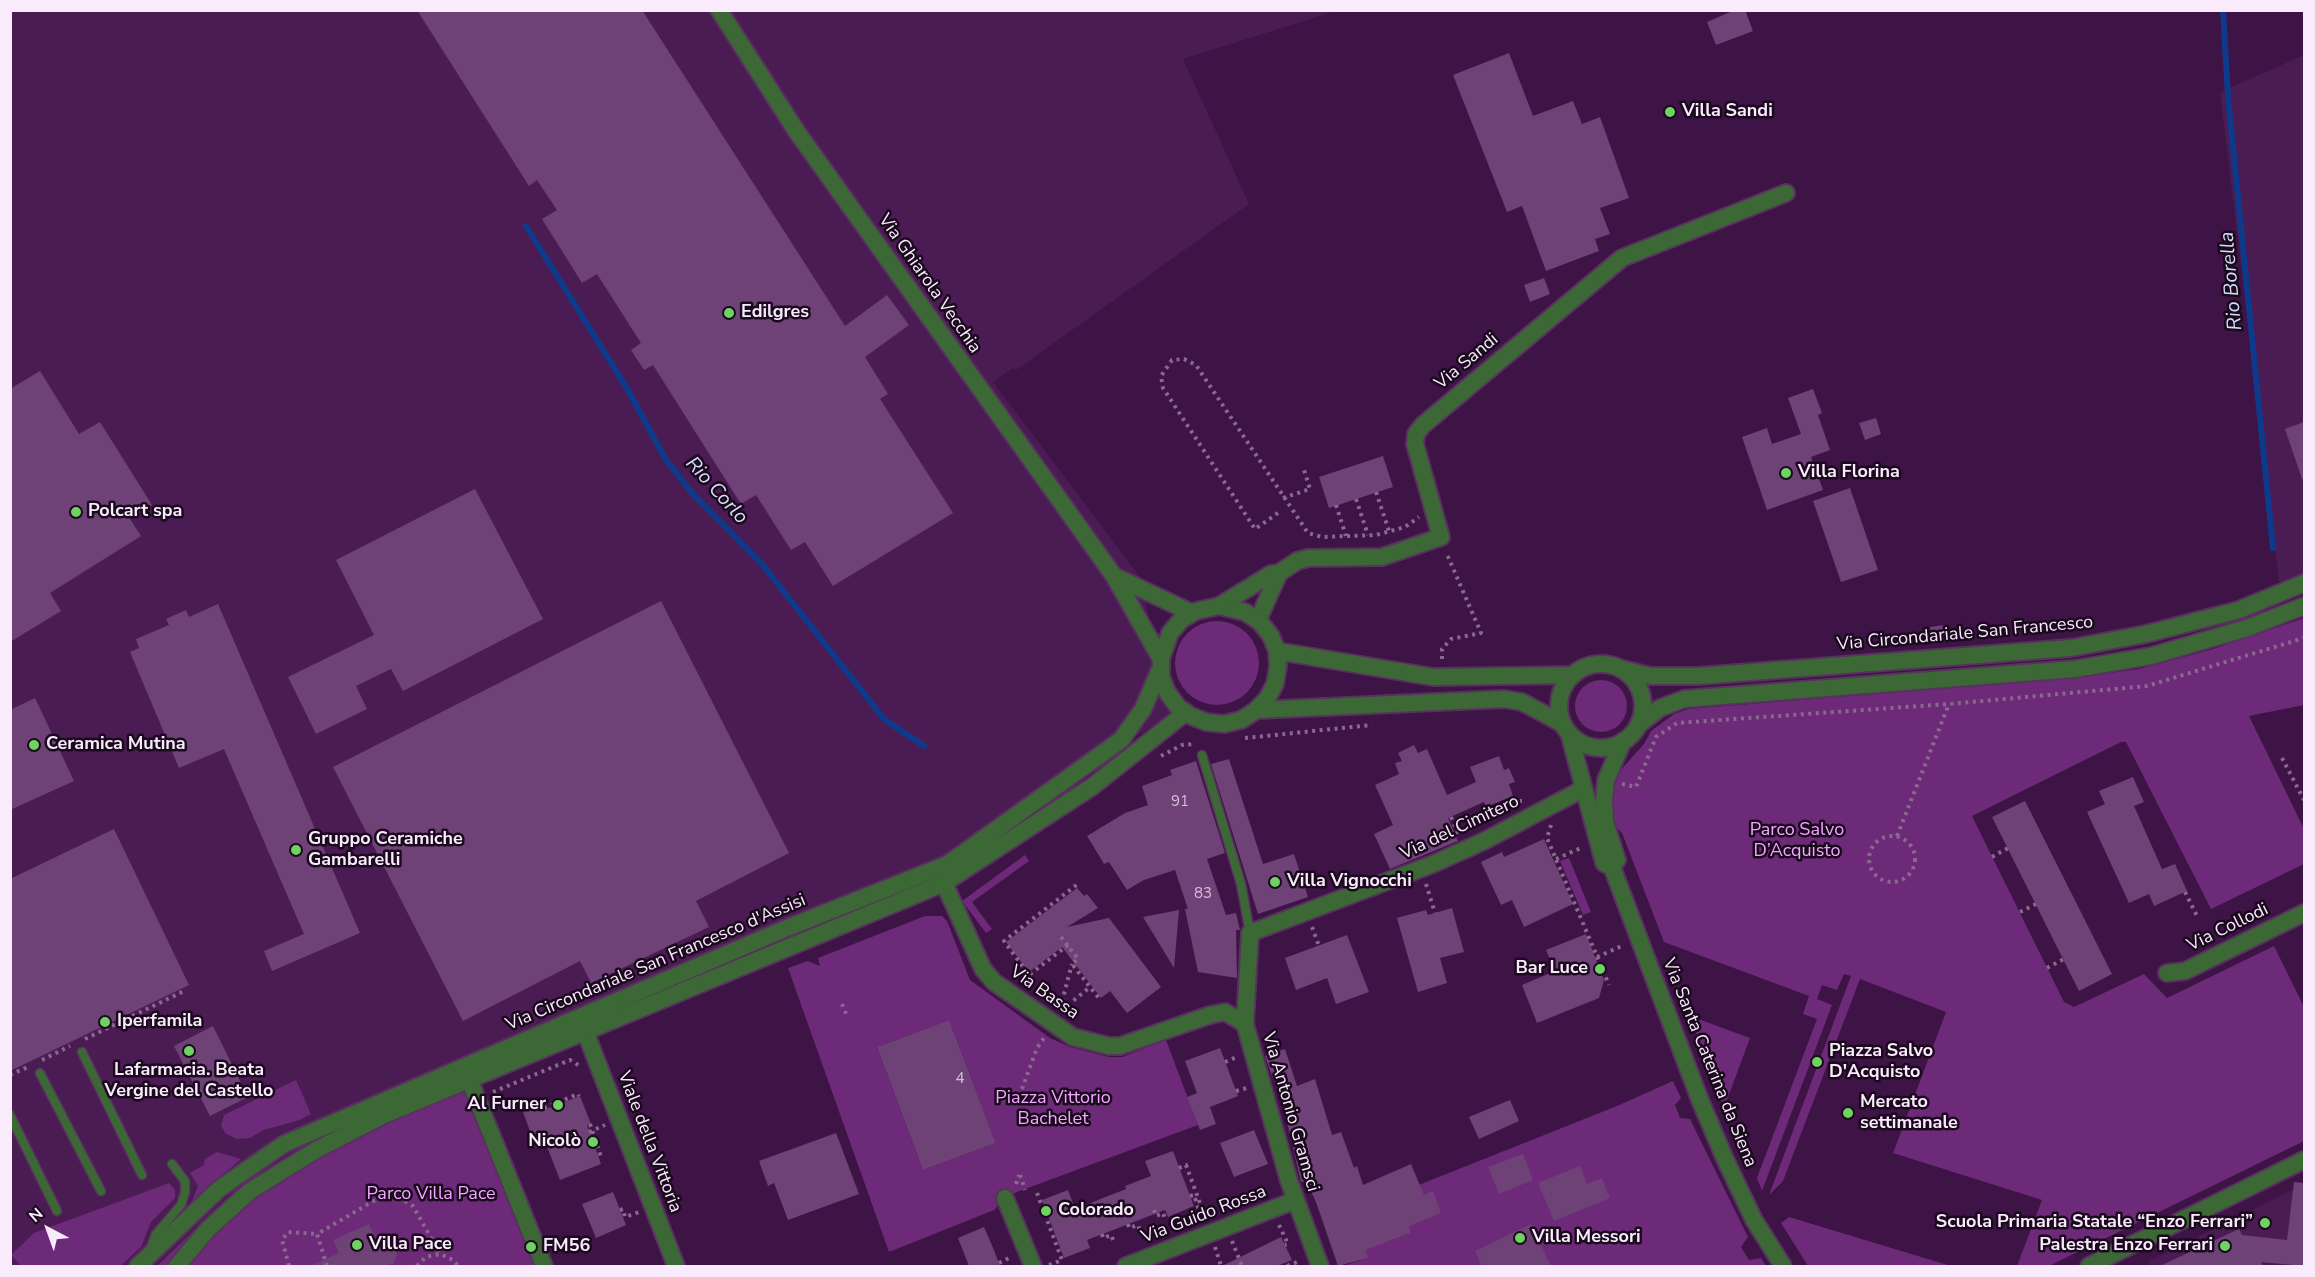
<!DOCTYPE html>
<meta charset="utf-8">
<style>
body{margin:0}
#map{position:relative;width:2315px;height:1277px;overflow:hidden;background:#3e1345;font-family:"Nunito Sans",sans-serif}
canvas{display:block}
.frame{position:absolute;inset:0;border:12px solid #f9eafc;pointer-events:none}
.north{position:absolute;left:18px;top:1199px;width:60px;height:60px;-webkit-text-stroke:4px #1b091e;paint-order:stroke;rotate:319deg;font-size:16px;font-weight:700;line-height:24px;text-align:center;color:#f9eafc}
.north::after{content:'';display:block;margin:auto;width:21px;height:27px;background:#f9eafc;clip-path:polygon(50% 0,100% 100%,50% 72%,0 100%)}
</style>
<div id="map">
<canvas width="2315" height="1277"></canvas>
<div class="frame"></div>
<div class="north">N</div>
</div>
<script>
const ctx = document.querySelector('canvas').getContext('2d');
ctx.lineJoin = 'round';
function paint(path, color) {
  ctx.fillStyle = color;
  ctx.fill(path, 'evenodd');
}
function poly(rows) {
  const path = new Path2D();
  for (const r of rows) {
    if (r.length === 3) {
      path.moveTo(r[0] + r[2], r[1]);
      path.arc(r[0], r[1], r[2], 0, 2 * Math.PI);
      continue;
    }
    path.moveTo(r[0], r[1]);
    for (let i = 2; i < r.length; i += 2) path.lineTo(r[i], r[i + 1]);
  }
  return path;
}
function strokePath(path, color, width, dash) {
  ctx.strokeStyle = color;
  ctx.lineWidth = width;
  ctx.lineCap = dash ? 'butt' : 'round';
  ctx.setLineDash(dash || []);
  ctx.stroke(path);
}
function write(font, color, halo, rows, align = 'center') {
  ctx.font = font + ' "Nunito Sans",sans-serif';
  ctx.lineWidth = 5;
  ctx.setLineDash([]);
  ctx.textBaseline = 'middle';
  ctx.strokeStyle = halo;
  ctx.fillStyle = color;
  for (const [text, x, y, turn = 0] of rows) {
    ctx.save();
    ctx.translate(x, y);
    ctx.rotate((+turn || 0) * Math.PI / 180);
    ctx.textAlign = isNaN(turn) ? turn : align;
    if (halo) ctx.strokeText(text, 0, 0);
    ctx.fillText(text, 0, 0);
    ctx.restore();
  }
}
const built = poly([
 [10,11,1336,11,1183,59,1249,204,1016,370,1013,368,993,382,1140,577,1170,717,1118,746,1047,805,997,842,876,902,238,1188,157,1266,11,1266],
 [2304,55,2304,585,2279,581,2220,92],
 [2304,1184,2304,1266,2150,1266,2148,1262]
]);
const green = poly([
 [2304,618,2304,705,2249,716,2304,829,2304,864,2211,909,2126,742,2121,742,1972,816,2064,1002,2074,1007,2144,974,2167,998,2274,946,2304,1007,2304,1141,2049,1266,2017,1266,2042,1200,1893,1153,1946,1012,1860,979,1783,1181,1769,1195,1851,976,1844,974,1837,990,1822,985,1817,999,1832,1005,1762,1191,1757,1178,1817,1019,1803,1014,1809,996,1664,942,1622,833,1615,826,1611,808,1617,774,1644,744,1651,731,1674,714,1688,709,2072,678,2139,669,2213,649],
 [1217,663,42],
 [1601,706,26],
 [1025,855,1029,861,972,902,992,929,986,933,962,901],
 [1569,858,1591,912,1583,915,1560,861],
 [925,916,942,916,947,921,970,980,1050,1038,1070,1047,1109,1057,1122,1057,1166,1040,1198,1125,1017,1192,1005,1198,994,1210,889,1252,788,968,808,961,820,966,818,958],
 [949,1020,996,1143,923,1170,877,1047],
 [1690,1016,1750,1038,1724,1108],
 [461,1075,539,1266,157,1266,238,1188,349,1124],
 [296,1080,311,1114,297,1121,263,1130,250,1138,237,1139,226,1134,221,1126,224,1115],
 [1673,1081,1681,1098,1675,1105,1680,1118,1690,1119,1748,1237,1741,1247,1749,1260,1761,1258,1766,1266,1343,1266,1367,1258,1361,1238,1386,1242,1411,1233,1396,1194,1617,1106],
 [217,1152,241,1159,192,1201,198,1186,190,1173,204,1165,205,1159],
 [169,1183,175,1190,175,1198,151,1222,141,1247,120,1266,21,1266,11,1255,34,1233],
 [1789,1217,1951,1266,1808,1266,1781,1223]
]);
const stream = poly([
 [2223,10,2228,97,2273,548],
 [526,226,628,390,666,460,692,493,762,564,884,719,924,746]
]);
const building = poly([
 [417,10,642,10,845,326,887,295,909,325,865,357,888,394,880,399,953,513,833,586,805,542,791,550,756,495,741,504,653,365,644,370,631,350,641,343,597,274,582,283,542,219,557,210,537,180,529,186],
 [1735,10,1745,10,1753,31,1716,45,1707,22],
 [1509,53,1533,116,1573,101,1582,124,1600,117,1629,198,1600,208,1610,234,1595,239,1599,251,1546,271,1522,206,1507,212,1453,75],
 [1544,278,1550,294,1530,302,1524,285],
 [40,371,79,434,100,422,152,505,130,519,141,536,50,593,61,611,10,642,10,389],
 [1813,389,1822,413,1818,415,1830,450,1811,457,1823,490,1767,510,1742,437,1767,428,1772,444,1801,434,1788,398],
 [1876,418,1881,434,1865,440,1859,423],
 [2304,422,2304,479,2302,479,2285,429],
 [1383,456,1393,487,1329,508,1319,477],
 [1850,488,1878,570,1841,582,1813,501],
 [475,489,543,619,403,691,391,669,356,686,367,709,316,734,288,677,374,635,336,560],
 [661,601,789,853,696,901,709,927,591,983,580,961,463,1021,333,767],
 [218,604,360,933,272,971,264,951,304,934,224,749,179,768,130,652,139,648,136,639,169,625,166,619,186,610,189,617],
 [1944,625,1949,641,1933,644,1930,627],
 [35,698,74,781,10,810,10,710],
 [1414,745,1418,753,1427,749,1447,795,1476,782,1470,767,1499,756,1504,770,1509,768,1515,782,1509,784,1513,796,1486,807,1484,802,1448,818,1458,841,1390,869,1374,834,1393,825,1375,785,1399,774,1395,763,1402,761,1398,753],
 [1229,759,1263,864,1294,854,1308,897,1258,914,1211,764],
 [1196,761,1225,853,1207,859,1226,915,1236,913,1240,930,1236,930,1237,978,1198,972,1185,909,1188,909,1175,870,1144,880,1127,890,1109,862,1104,864,1087,836,1125,813,1148,805,1142,786,1172,775,1170,770],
 [2133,777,2144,802,2134,806,2162,869,2175,864,2187,891,2154,906,2149,894,2129,903,2087,812,2105,804,2099,791],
 [2025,801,2112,974,2079,991,1992,817],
 [114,829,189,985,10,1071,10,879],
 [1544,839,1573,904,1524,927,1512,900,1501,905,1481,862,1502,852,1504,857],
 [1077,888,1084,896,1087,894,1098,908,1067,927,1109,918,1161,987,1127,1013,1110,991,1101,998,1062,947,1029,972,1006,942],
 [1452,908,1464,952,1440,958,1447,983,1418,992,1397,918,1426,910,1428,915],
 [1179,910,1174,968,1143,917],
 [1586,934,1604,980,1599,998,1537,1023,1522,985,1555,971,1546,950],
 [1347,935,1369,992,1336,1004,1327,978,1296,990,1285,958],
 [949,1020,996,1143,923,1170,877,1047],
 [213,1026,248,1097,210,1116,174,1046],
 [1220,1048,1238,1096,1210,1107,1216,1124,1200,1130,1187,1097,1197,1093,1185,1061],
 [1285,1049,1297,1086,1315,1079,1332,1135,1341,1132,1354,1168,1357,1166,1363,1185,1411,1164,1424,1195,1433,1191,1441,1213,1409,1226,1411,1233,1365,1250,1368,1258,1338,1266,1316,1202,1306,1181,1301,1182,1284,1109,1265,1056],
 [580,1096,591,1124,587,1125,601,1164,560,1180,546,1144,536,1148,523,1112,542,1105,544,1110],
 [1510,1100,1519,1121,1479,1139,1469,1117],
 [1254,1130,1268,1164,1234,1177,1220,1143],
 [836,1133,859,1194,788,1220,774,1183,768,1186,759,1161],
 [1173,1151,1194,1206,1168,1217,1165,1210,1087,1240,1090,1248,1064,1258,1042,1200,1068,1190,1075,1209,1126,1189,1125,1186,1151,1176,1145,1161],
 [1523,1154,1533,1180,1499,1194,1488,1167],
 [1580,1166,1587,1184,1602,1178,1610,1198,1554,1221,1538,1183],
 [2294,1182,2304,1183,2304,1266,2261,1262,2263,1266,2160,1266,2239,1229,2242,1235,2287,1240],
 [613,1192,626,1225,596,1238,582,1204],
 [369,1224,378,1244,392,1244,395,1248,397,1254,394,1263,386,1266,310,1266,339,1253,333,1240],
 [1531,1224,1551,1266,1482,1266,1475,1251],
 [984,1227,994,1250,1000,1266,969,1266,958,1238],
 [1281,1237,1292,1260,1277,1266,1222,1266]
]);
const path = poly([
 [1376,492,1389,531],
 [1283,498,1310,489,1304,470],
 [1356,499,1368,535],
 [1336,505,1346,536],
 [1278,513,1255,529,1163,388,1161,376,1172,360,1184,359,1196,365,1308,533,1322,537,1376,535,1405,527,1419,517],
 [1442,659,1442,649,1451,639,1481,633,1446,552],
 [1245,738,1372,725],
 [1161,756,1182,745,1193,744],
 [2282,758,2304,800],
 [1622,784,1636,787,1656,737,1677,723,1949,704,2147,686,2304,638],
 [1506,799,1507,801,1522,801],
 [1451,817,1458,834],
 [1551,825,1547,838,1609,985],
 [1897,836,1949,704],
 [1892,859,23],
 [1992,857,2008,848],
 [1556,859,1583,847],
 [1426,884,1435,913],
 [2185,892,2197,916],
 [2020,912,2036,904],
 [1312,927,1319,946],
 [1061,937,1078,959,1072,964,1101,1001],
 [1068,945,1029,975,1004,941,1079,883],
 [1597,957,1624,945],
 [2047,968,2064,959],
 [842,1004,847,1016],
 [1060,1009,1072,964],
 [1062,1010,1090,987],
 [85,1039,184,991],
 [42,1060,70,1046],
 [1225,1062,1237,1057],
 [10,1075,30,1066],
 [1022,1089,1037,1048,1044,1038],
 [1236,1091,1247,1088],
 [493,1092,570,1060,580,1066],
 [1004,1098,1007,1105],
 [544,1108,578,1094,579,1096],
 [590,1124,601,1157],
 [589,1132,605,1125],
 [1179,1168,1186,1165,1205,1217],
 [1020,1175,1025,1190],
 [1016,1184,1019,1175],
 [1037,1193,1062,1260,1049,1265],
 [1190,1196,1194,1195,1202,1219],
 [620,1210,623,1209,625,1217,639,1212],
 [1154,1210,1156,1216,1163,1213,1166,1221],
 [1128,1224,1129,1228,1138,1225,1140,1231],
 [1279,1225,1288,1244,1285,1245],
 [1102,1234,1103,1238,1111,1235,1114,1242],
 [1232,1241,1242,1266,1245,1265],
 [1215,1247,1221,1266],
 [999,1263,1011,1257],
 [289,1266,282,1240,288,1232,317,1234],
 [327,1266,317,1234,389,1192,413,1206,440,1254],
 [417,1266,426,1257,440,1254,453,1260,458,1266],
 [1287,1266,1300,1261]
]);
const service = poly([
 [1202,755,1241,884,1250,933],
 [82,1052,142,1175],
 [40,1073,101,1191],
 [10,1115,57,1211],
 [150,1250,156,1234,181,1205,185,1192,185,1181,172,1164]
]);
const minor = poly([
 [1219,606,1271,574,1279,573],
 [1258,620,1279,573,1297,561,1308,558,1382,557,1441,537,1415,444,1416,434,1423,425,1622,258,1786,193],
 [944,883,983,969,994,982,1073,1037,1109,1046,1120,1046,1210,1015,1225,1012,1245,1024],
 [2167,973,2185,971,2304,913],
 [585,1031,676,1266],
 [469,1079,544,1266],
 [1005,1198,1033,1266],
 [1126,1266,1296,1200],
 [1320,1266,1289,1181,1245,1024,1250,933,1433,864,1484,841,1583,789],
 [2089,1266,2304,1160]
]);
const tertiary = poly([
 [719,10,797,132,1114,576,1161,659,1161,676,1167,692,1178,707,1191,716,1206,722,1224,724,1241,720,1255,711,1267,699,1275,684,1278,666,1277,651,1271,636,1260,622,1245,612,1219,606,1196,611,1181,620,1170,633,1161,659],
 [1114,576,1192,613],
 [1277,651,1433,677,1573,675],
 [1601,706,42],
 [1622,669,1650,676,1698,676,2071,648,2146,634,2239,610,2304,583],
 [1257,710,1504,699,1522,702,1563,724],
 [1638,725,1660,708,1684,699,2075,669,2151,656,2247,628,2304,606],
 [1569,733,1604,863,1612,867,1700,1100,1725,1159,1754,1220,1783,1266],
 [1612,867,1617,860,1605,822,1604,800,1606,780,1623,741],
 [138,1266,219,1189,284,1144,787,928,948,864,1121,740,1143,709,1161,667],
 [177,1266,208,1229,250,1191,316,1150,386,1114,944,883,1093,786,1185,713]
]);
const markers = [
 [1670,112,6,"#6ed360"],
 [729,313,6,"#6ed360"],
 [1786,473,6,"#6ed360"],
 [76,512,6,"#6ed360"],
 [34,745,6,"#6ed360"],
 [296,850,6,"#6ed360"],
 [1275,882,6,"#6ed360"],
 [1600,969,6,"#6ed360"],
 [105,1022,6,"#6ed360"],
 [189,1051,6,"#6ed360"],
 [1817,1062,6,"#6ed360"],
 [558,1105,6,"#6ed360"],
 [1848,1113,6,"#6ed360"],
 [593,1142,6,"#6ed360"],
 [1046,1211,6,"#6ed360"],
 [2265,1223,6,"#6ed360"],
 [1520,1238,6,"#6ed360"],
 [357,1245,6,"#6ed360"],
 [2225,1246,6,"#6ed360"],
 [531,1247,6,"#6ed360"]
];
const numberNames = [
 ["91",1180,802],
 ["83",1203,894],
 ["4",960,1079]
];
const poiNames = [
 ["Villa Sandi",1682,112],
 ["Edilgres",741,313],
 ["Villa Florina",1798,473],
 ["Polcart spa",88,512],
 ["Ceramica Mutina",46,745],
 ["Gruppo Ceramiche",308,840],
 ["Gambarelli",308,861],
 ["Villa Vignocchi",1287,882],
 ["Bar Luce",1588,969,"right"],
 ["Iperfamila",117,1022],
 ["Piazza Salvo",1829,1052],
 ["D'Acquisto",1829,1073],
 ["Lafarmacia. Beata",189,1071,"center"],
 ["Vergine del Castello",189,1092,"center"],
 ["Mercato",1860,1103],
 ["settimanale",1860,1124],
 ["Al Furner",546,1105,"right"],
 ["Nicolò",581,1142,"right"],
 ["Colorado",1058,1211],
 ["Scuola Primaria Statale “Enzo Ferrari”",2253,1223,"right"],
 ["Villa Messori",1532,1238],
 ["Villa Pace",369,1245],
 ["Palestra Enzo Ferrari",2213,1246,"right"],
 ["FM56",543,1247]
];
const streetNames = [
 ["Via Ghiarola Vecchia",929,284,55],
 ["Via Sandi",1467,362,-40],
 ["Via Circondariale San Francesco",1965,634,-5],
 ["Via del Cimitero",1460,828,-25],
 ["Via Collodi",2228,928,-26],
 ["Via Circondariale San Francesco d'Assisi",656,963,-23],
 ["Via Bassa",1044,993,35],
 ["Via Santa Caterina da Siena",1709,1063,68],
 ["Via Antonio Gramsci",1290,1112,74],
 ["Viale della Vittoria",649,1142,69],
 ["Via Guido Rossa",1204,1215,-21]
];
const parkNames = [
 ["Parco Salvo",1797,831],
 ["D’Acquisto",1797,852],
 ["Piazza Vittorio",1053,1099],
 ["Bachelet",1053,1120],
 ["Parco Villa Pace",431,1195]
];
const waterNames = [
 ["Rio Borella",2232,281,-95],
 ["Rio Corlo",716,491,48]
];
paint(built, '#4b1c53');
paint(green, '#6c2a78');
strokePath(stream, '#0e3a8b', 6);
paint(building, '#6e4276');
strokePath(service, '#58315f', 11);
strokePath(minor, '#58315f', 20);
strokePath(tertiary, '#58315f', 20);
strokePath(path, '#89698e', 4, [3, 4.5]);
strokePath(service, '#3c6836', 8);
strokePath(minor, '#3c6836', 16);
strokePath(tertiary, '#3c6836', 16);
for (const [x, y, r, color] of markers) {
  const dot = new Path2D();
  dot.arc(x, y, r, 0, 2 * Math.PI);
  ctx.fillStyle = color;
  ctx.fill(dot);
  strokePath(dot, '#1b091e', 2);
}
write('15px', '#d6c0da', null, numberNames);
write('bold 18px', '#f9eafc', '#1b091e', poiNames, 'left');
write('18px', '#f9eafc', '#1b091e', streetNames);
write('18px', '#f1a9fe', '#1b091e', parkNames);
write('italic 20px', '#d2dff6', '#1b091e', waterNames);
</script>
